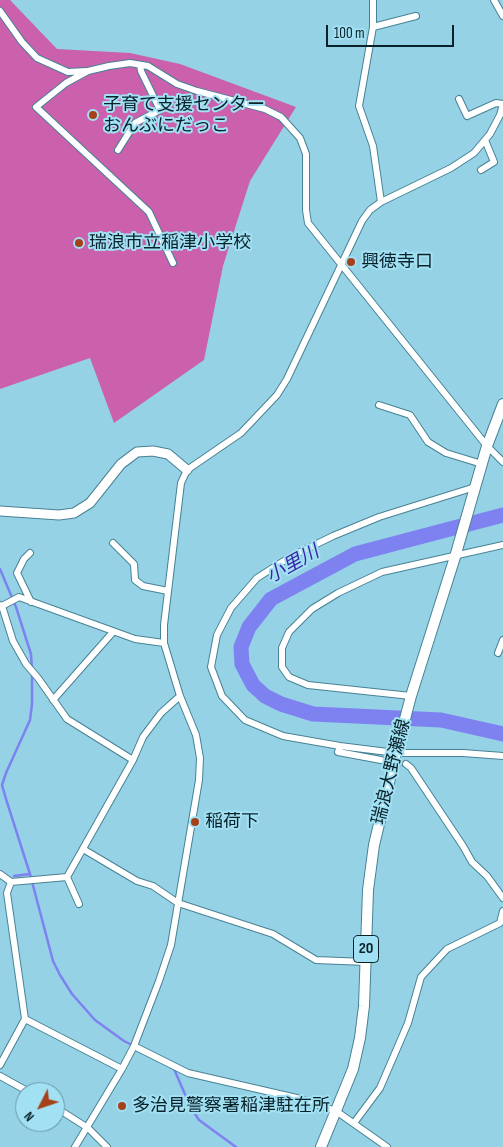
<!DOCTYPE html>
<meta charset="utf-8">
<style>
body{margin:0}
#map{position:relative;width:503px;height:1147px;overflow:hidden;background:#96d2e6;font-family:"Sofia Sans Condensed",sans-serif}
canvas{display:block}
.north{position:absolute;left:15px;top:1082px;width:50px;height:50px;box-sizing:border-box;background:#a2e0f3;border:1px solid #6594a2;border-radius:50%;rotate:229deg;font-size:14px;font-weight:700;line-height:20px;text-align:center;color:#092229}
.north::after{content:'';display:block;margin:auto;width:18px;height:22px;background:#a64019;clip-path:polygon(50% 0,100% 100%,50% 72%,0 100%)}
.scale{position:absolute;left:326px;top:25px;width:128px;height:22px;box-sizing:border-box;border:2px solid #092229;border-top:0;padding-left:6px;font-size:15px;line-height:18px;white-space:nowrap;color:#092229;-webkit-text-stroke:4px #a2e0f3;paint-order:stroke}
</style>
<div id="map">
<canvas width="503" height="1147"></canvas>
<div class="north">N</div>
<div class="scale">100 m</div>
</div>
<script>
const ctx = document.querySelector('canvas').getContext('2d');
ctx.lineJoin = 'round';
function paint(path, color) {
  ctx.fillStyle = color;
  ctx.fill(path, 'evenodd');
}
function poly(rows) {
  const path = new Path2D();
  for (const r of rows) {
    path.moveTo(r[0], r[1]);
    for (let i = 2; i < r.length; i += 2) path.lineTo(r[i], r[i + 1]);
  }
  return path;
}
function strokePath(path, color, width, dash) {
  ctx.strokeStyle = color;
  ctx.lineWidth = width;
  ctx.lineCap = dash ? 'butt' : 'round';
  ctx.setLineDash(dash || []);
  ctx.stroke(path);
}
function write(font, color, halo, rows, align = 'center') {
  ctx.font = font + ' "Sofia Sans Condensed","Noto Sans JP",sans-serif';
  ctx.lineWidth = 4;
  ctx.setLineDash([]);
  ctx.textBaseline = 'middle';
  ctx.strokeStyle = halo;
  ctx.fillStyle = color;
  for (const [text, x, y, turn = 0] of rows) {
    ctx.save();
    ctx.translate(x, y);
    ctx.rotate((+turn || 0) * Math.PI / 180);
    ctx.textAlign = isNaN(turn) ? turn : align;
    if (halo) ctx.strokeText(text, 0, 0);
    ctx.fillText(text, 0, 0);
    ctx.restore();
  }
}
const forest = poly([
 [0,0,10,0,57,49,130,53,180,64,296,107,250,181,223,266,204,360,114,423,90,358,0,389]
]);
const stream = poly([
 [0,569,16,607,31,654,32,669],
 [32,674,32,704,30,720,6,773,2,785,6,799,30,874,53,961,60,975,72,994,95,1020,124,1041,134,1046],
 [14,876,30,874],
 [171,1067,174,1069,191,1108,199,1120,236,1147]
]);
const river = poly([
 [503,515,355,554,271,599,249,627,241,647,242,664,253,685,265,696,281,704,313,714,441,720,503,734]
]);
const streetTunnel = poly([
 [381,760,406,764]
]);
const street = poly([
 [373,0,373,27,359,106,373,146,381,202],
 [494,0,503,16],
 [0,11,22,42,37,58,68,72,87,71],
 [373,27,416,16],
 [459,99,467,116,496,103,503,104],
 [118,150,135,123,160,110,141,71,140,65],
 [481,170,494,162,485,140],
 [173,263,149,212,36,107,66,83,88,71,109,66,130,63,148,66,177,84,197,91,265,109,281,117,300,138,306,154,306,210,308,223,487,446,503,462],
 [379,405,410,415,428,442,446,453,482,464],
 [475,487,379,517,333,536,290,557,257,578,231,608,217,635,211,667,222,696,245,720,283,736,340,746,396,753,463,753,503,756],
 [113,543,134,564,135,580,143,586,168,591],
 [30,553,24,559,17,573,31,602],
 [0,605,2,606,13,641,26,664,38,678,67,719,133,760],
 [2,606,19,597,135,639,164,643],
 [498,653,503,640],
 [411,696,308,685,289,677,282,667,282,648,289,632,312,609,338,593,382,572,503,545],
 [53,700,113,632],
 [340,746,338,752,381,760],
 [406,764,411,768,463,846,472,862,487,876,503,898],
 [83,849,137,881,153,886,178,903,273,934,316,960,366,962],
 [0,874,11,882,67,877,133,760,143,737,161,713,180,696],
 [67,877,79,904],
 [25,1019,122,1069],
 [134,1046,188,1073,301,1099,336,1111,387,1147],
 [0,1065,25,1019,7,893,11,882],
 [0,1076,29,1092],
 [55,1107,88,1128,107,1147],
 [354,1123,380,1088,408,1023,421,977,447,949,500,923,503,911],
 [75,1147,122,1069,134,1046,159,981,171,945,199,780,200,758,196,735,180,696,164,643,164,625,181,483,187,470,241,433,277,395,287,379,362,221,370,210,381,202,451,168,474,153,490,134,500,115,503,104]
]);
const secondary = poly([
 [0,511,59,515,74,513,90,503,121,464,137,452,153,451,168,454,187,470]
]);
const primary = poly([
 [321,1147,353,1069,360,1038,364,1006,368,890,374,845,396,753,411,696,455,557,487,446,503,404]
]);
const markers = [
 [93,115,5,"#a64019"],
 [79,243,5,"#a64019"],
 [351,262,5,"#a64019"],
 [195,822,5,"#a64019"],
 [122,1106,5,"#a64019"]
];
const shields = [
 [366,949,25]
];
const shieldNames = [
 ["20",366,949]
];
const poiNames = [
 ["子育て支援センター",103,105],
 ["おんぶにだっこ",103,126],
 ["瑞浪市立稲津小学校",89,243],
 ["興徳寺口",361,262],
 ["稲荷下",205,822],
 ["多治見警察署稲津駐在所",132,1106]
];
const streetNames = [
 ["瑞浪大野瀬線",392,772,-76]
];
const waterNames = [
 ["小里川",293,565,-29]
];
paint(forest, '#cb60ad');
strokePath(stream, '#7e82f1', 2.5);
strokePath(river, '#7e82f1', 15);
strokePath(streetTunnel, '#7aafc0', 6, [6, 3]);
strokePath(street, '#478294', 8);
strokePath(secondary, '#478294', 11);
strokePath(primary, '#478294', 12);
strokePath(street, '#fff', 6);
strokePath(secondary, '#fff', 9);
strokePath(primary, '#fff', 10);
for (const [x, y, r, color] of markers) {
  const dot = new Path2D();
  dot.arc(x, y, r, 0, 2 * Math.PI);
  ctx.fillStyle = color;
  ctx.fill(dot);
  strokePath(dot, '#a2e0f3', 2);
}
for (const [x, y, w] of shields) {
  const box = new Path2D();
  box.roundRect(x - w / 2, y - 13.5, w, 27, 4);
  ctx.fillStyle = '#a2e0f3';
  ctx.fill(box);
  strokePath(box, '#092229', 1);
}
write('bold 16px', '#092229', null, shieldNames);
write('18px', '#092229', '#a2e0f3', poiNames, 'left');
write('18px', '#092229', '#a2e0f3', streetNames);
write('italic 19px', '#3925a7', '#a2e0f3', waterNames);
</script>
